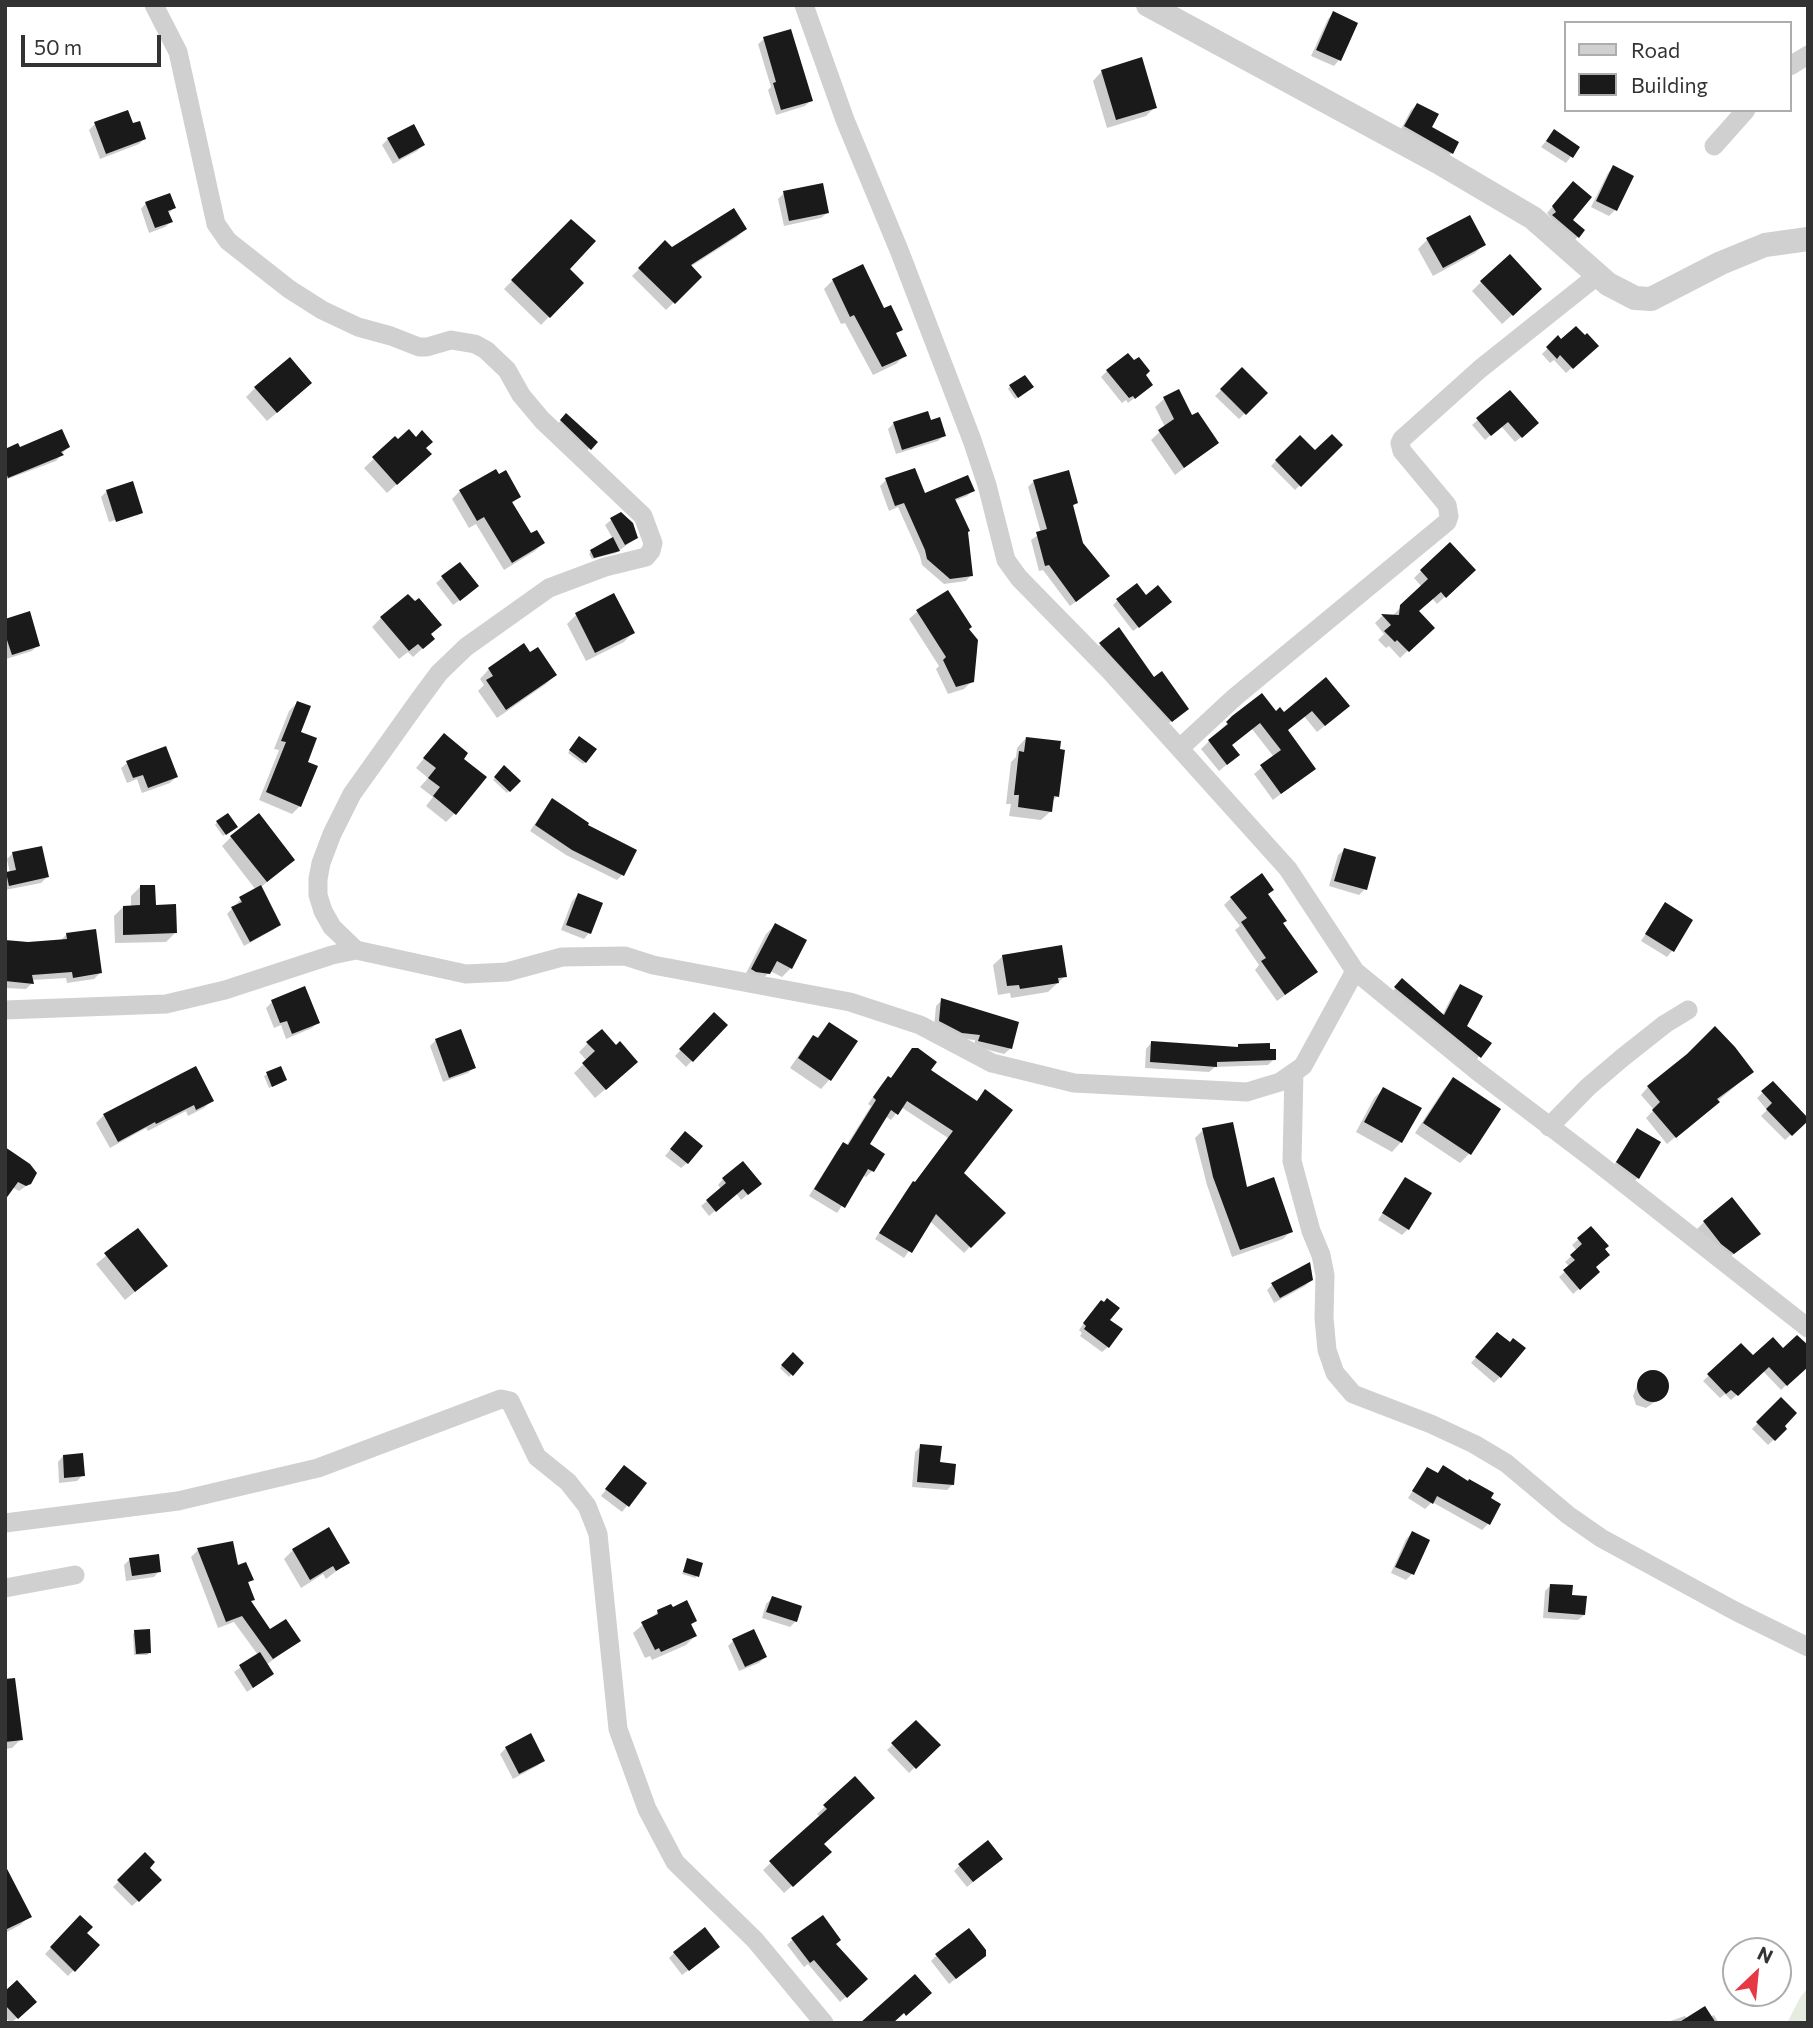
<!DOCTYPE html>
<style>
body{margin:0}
#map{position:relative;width:1813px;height:2028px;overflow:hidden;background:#fff;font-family:Commissioner,sans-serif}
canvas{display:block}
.frame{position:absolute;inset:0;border:7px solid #333;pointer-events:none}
.legend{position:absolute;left:1564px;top:21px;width:228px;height:91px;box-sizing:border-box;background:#fff;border:2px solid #adadad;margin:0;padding:9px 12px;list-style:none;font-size:21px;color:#333}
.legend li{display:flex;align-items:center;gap:14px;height:35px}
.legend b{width:35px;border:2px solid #adadad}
.north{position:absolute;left:1722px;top:1937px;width:70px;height:70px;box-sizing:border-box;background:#fff;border:2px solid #adadad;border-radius:50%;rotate:26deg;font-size:19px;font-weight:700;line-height:28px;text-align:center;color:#333}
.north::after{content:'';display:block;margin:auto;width:24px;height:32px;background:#e63946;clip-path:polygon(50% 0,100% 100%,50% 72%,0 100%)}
.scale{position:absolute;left:21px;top:35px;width:140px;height:32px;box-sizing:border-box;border:4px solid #333;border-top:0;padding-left:9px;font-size:21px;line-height:24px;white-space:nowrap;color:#333;-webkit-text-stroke:5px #fff;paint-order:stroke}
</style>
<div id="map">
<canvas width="1813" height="2028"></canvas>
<div class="frame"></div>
<ul class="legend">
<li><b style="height:9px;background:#d0d0d0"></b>Road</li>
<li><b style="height:19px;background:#1a1a1a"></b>Building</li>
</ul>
<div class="north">N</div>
<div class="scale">50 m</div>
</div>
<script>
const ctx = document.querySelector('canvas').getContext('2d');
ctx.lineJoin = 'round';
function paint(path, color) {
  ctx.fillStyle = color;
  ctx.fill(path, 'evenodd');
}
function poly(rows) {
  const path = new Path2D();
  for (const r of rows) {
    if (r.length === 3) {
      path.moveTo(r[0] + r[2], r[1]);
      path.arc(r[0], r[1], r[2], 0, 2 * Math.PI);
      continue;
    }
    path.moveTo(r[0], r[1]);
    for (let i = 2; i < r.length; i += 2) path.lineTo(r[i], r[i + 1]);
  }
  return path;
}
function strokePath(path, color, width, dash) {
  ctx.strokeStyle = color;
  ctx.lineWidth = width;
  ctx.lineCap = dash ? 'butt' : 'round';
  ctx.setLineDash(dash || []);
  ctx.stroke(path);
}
const green = poly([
 [1808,1988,1808,2023,1787,2023,1801,1996]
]);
const shadow = poly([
 [1333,14,1339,60,1334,66,1311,56,1328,19],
 [764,39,811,100,805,106,776,115,768,90,771,87,758,44],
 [1102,71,1155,107,1146,116,1107,128,1093,81],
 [1417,105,1429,128,1452,153,1446,158,1399,133,1411,110],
 [95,124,132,126,144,139,139,144,100,159,89,130],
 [1554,132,1578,147,1566,163,1541,147],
 [388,139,423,145,417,151,393,164,382,145],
 [1613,167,1615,210,1609,216,1591,207,1608,173],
 [1568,189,1571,220,1583,231,1572,243,1547,213],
 [784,193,827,213,821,218,784,226,778,199],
 [146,203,174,208,168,214,171,222,165,227,149,233,141,209],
 [571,221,568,269,582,283,541,325,504,289],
 [745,229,737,237,690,267,700,277,666,310,632,276,665,243,672,249],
 [1427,240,1484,244,1475,253,1433,276,1418,249],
 [833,280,883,311,900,329,895,335,905,355,896,364,873,375,845,323,841,324,824,289],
 [1481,282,1531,298,1502,324,1472,291],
 [1558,338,1561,341,1597,345,1566,373,1554,360,1550,363,1542,354],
 [1242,369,1266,393,1239,419,1215,396],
 [1107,371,1144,375,1145,390,1128,403,1126,400,1122,403,1101,377],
 [1010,386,1029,390,1015,399,1008,389],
 [255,388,301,392,267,421,246,397],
 [1179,392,1192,418,1217,443,1175,475,1151,440,1165,427,1155,407,1164,399],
 [1510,392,1531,429,1515,442,1501,426,1485,440,1472,425],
 [566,415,595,442,584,454,555,427],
 [930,422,944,435,938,441,896,454,888,429,894,423],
 [1300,437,1315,452,1340,445,1295,490,1271,466],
 [395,439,424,448,420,463,387,493,364,468],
 [68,447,56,461,5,480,5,451],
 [886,480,924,496,973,490,967,496,954,501,971,575,966,581,944,584,922,565,920,556,898,507,889,511,880,486],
 [1034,481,1076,503,1072,507,1082,543,1102,582,1070,606,1043,570,1039,571,1031,540,1041,533,1028,487],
 [107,491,141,512,135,518,110,526,137,517,137,513,109,522,101,497],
 [460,491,519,497,511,504,530,536,543,543,535,551,504,570,476,524,469,528,452,499],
 [611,520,636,538,616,553,592,559,589,554,591,551,613,539,605,525],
 [459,564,471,592,453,605,436,583],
 [1474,570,1437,604,1432,598,1417,612,1432,628,1400,658,1389,646,1386,648,1378,640,1384,634,1375,623,1382,616,1392,616,1422,587,1414,578,1421,571],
 [614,595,633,632,624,642,586,661,567,624,576,615],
 [1145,597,1165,607,1133,631,1113,605,1117,601],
 [917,612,967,629,972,681,964,689,948,694,936,669,939,666,909,619],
 [381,618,429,635,423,648,413,657,408,652,399,659,372,627],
 [5,621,38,645,32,651,6,659],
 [1101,644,1153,679,1187,709,1165,726,1095,650],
 [530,655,555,675,546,684,497,718,478,691,484,685,480,679,489,669],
 [1326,679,1341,713,1317,732,1304,716,1286,730,1313,769,1273,800,1254,774,1274,757,1252,729,1231,746,1230,762,1219,771,1201,749,1234,717,1276,713,1283,714],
 [297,703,299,733,305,763,300,806,292,814,259,800,279,750,274,749,289,711],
 [1026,738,1057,796,1052,802,1051,811,1041,820,1009,816,1011,804,1006,804,1011,762,1016,757,1017,748],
 [577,741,585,762,583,764,568,753],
 [435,745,461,759,455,813,446,822,426,806,433,797,420,787,428,778,416,768],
 [127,763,176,777,170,783,142,793,137,779,127,783,121,768],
 [504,768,518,781,507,793,493,780],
 [547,806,622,875,617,880,566,855,530,831],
 [217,822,233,829,223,836,215,825],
 [231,837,293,860,260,888,279,925,273,930,244,946,227,914,241,899,256,890,222,846],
 [1344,850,1365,889,1359,895,1329,886,1338,855],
 [13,853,47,877,41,883,5,890,5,875,10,873,7,859],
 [140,887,175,933,166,942,115,943,114,916,123,907,131,907,131,896],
 [578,895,589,933,584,939,561,930,572,901],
 [1267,895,1281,923,1316,972,1277,1001,1255,970,1259,965,1235,930,1240,926,1224,905,1231,898],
 [1665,904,1672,951,1667,957,1641,941],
 [775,925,791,968,782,977,770,971,759,983,743,979,766,934],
 [67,934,100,973,94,979,67,983,66,978,32,980,32,983,26,989,5,988,5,942,28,944,60,941],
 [1003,956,1065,976,1048,992,1011,998,1010,993,998,995,993,965],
 [1402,981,1442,1016,1454,992,1460,986,1465,1027,1489,1043,1474,1063,1390,994],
 [304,989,318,1022,312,1028,286,1039,281,1025,274,1028,266,1008,272,1002],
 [942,1000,1010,1049,1004,1054,974,1046,975,1040,955,1038,934,1027,936,1006],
 [715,1014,726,1025,686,1067,675,1056],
 [829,1024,830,1079,821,1089,790,1068,805,1046,814,1037,816,1039],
 [436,1040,474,1067,468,1073,443,1082,430,1046],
 [588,1043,615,1047,627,1071,595,1098,574,1073,587,1061,579,1052],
 [1151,1043,1236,1049,1239,1046,1269,1051,1274,1059,1268,1065,1215,1067,1209,1072,1145,1068,1146,1049],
 [906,1057,976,1102,979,1098,962,1173,1003,1213,964,1253,930,1221,904,1258,875,1239,907,1190,914,1184,948,1138,901,1107,891,1120,885,1116,867,1145,883,1154,872,1171,866,1177,862,1175,837,1213,809,1196,837,1151,843,1144,846,1146,871,1106,868,1104,882,1084,888,1078,890,1079],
 [280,1068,283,1082,269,1088,264,1076],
 [1752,1072,1667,1144,1646,1118,1654,1110,1641,1095,1648,1087],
 [1453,1079,1469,1154,1460,1163,1415,1133,1444,1089],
 [1773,1083,1807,1120,1785,1140,1761,1116,1767,1110,1757,1098],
 [1383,1089,1401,1142,1392,1152,1356,1132,1374,1098],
 [212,1100,204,1108,188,1116,186,1111,148,1131,146,1128,110,1148,96,1123,104,1115],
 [1203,1130,1245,1189,1291,1231,1283,1239,1232,1257,1207,1185,1195,1138],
 [1637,1130,1638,1178,1632,1183,1612,1168],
 [679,1139,687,1163,681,1168,665,1156],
 [5,1154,33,1181,19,1191,12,1187],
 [723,1179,754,1189,741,1200,736,1193,709,1216,701,1206,721,1189,718,1185],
 [1405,1179,1408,1229,1402,1235,1378,1220],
 [1704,1222,1759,1233,1724,1262,1695,1231],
 [1591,1228,1594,1268,1598,1272,1573,1294,1559,1277,1570,1267,1565,1262,1577,1251,1572,1245],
 [138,1230,166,1266,125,1300,96,1264],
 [1311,1280,1305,1286,1274,1303,1267,1290,1273,1284],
 [1104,1304,1108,1321,1108,1347,1102,1352,1080,1336,1082,1333,1079,1330,1095,1308],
 [1491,1340,1509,1344,1500,1377,1494,1383,1471,1363],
 [1741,1345,1753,1358,1783,1351,1808,1364,1781,1390,1763,1371,1731,1400,1725,1394,1720,1398,1703,1381],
 [793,1354,802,1363,789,1377,780,1368],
 [1654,1372,1662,1374,1667,1384,1662,1397,1646,1408,1636,1405,1633,1396,1638,1383],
 [1781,1399,1782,1426,1785,1429,1768,1445,1752,1429],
 [921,1446,938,1464,953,1484,947,1490,912,1487,915,1452],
 [63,1456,83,1475,77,1481,59,1483,58,1462],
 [1443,1467,1489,1499,1488,1524,1482,1530,1432,1502,1425,1509,1408,1498,1427,1469,1436,1475],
 [619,1473,645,1483,622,1512,601,1496],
 [1412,1533,1412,1574,1406,1580,1391,1573,1406,1539],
 [198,1550,237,1567,252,1580,247,1584,253,1599,250,1602,270,1632,299,1641,266,1665,272,1674,247,1692,234,1672,258,1655,234,1622,218,1628,191,1557],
 [293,1550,348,1562,326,1579,323,1574,301,1588,284,1559],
 [130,1559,159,1571,154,1577,126,1581,124,1565],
 [687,1560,697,1576,695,1578,682,1574],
 [1551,1585,1584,1615,1578,1620,1543,1618,1545,1591],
 [772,1598,796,1621,790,1627,762,1618,766,1604],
 [658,1612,695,1621,690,1626,695,1636,686,1645,652,1660,650,1656,645,1658,633,1633],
 [135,1632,150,1652,147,1655,134,1655,133,1634],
 [733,1641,765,1657,759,1663,739,1671,728,1646],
 [5,1690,21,1739,12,1748,5,1749],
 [916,1722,938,1745,909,1773,887,1750],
 [506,1748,543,1761,537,1766,513,1779,500,1754],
 [854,1779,822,1844,822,1859,784,1893,763,1870,820,1817,817,1814],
 [145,1855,148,1868,160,1880,132,1906,113,1887],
 [995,1864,967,1887,954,1871,960,1865],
 [5,1874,30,1916,20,1925,5,1933],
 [80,1917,85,1933,98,1945,68,1976,45,1954],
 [793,1939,834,1944,860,1985,840,2002,808,1964,804,1967,787,1945],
 [712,1952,682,1975,669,1958,674,1953],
 [937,1955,978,1961,949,1984,931,1961],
 [5,1993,35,2002,11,2023,5,2017],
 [1714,2015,1719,2023,1664,2023,1685,2016,1688,2019,1710,2017]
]);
const building = poly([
 [1333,11,1358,23,1341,61,1316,50],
 [791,29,813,101,781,110,773,83,776,82,763,37],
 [1142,57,1157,108,1116,120,1101,70],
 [1417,103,1439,114,1432,127,1459,142,1453,154,1404,126],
 [128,110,133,123,140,121,146,139,106,154,94,122],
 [414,124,425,145,399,159,387,138],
 [1554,129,1580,147,1573,158,1546,141],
 [1613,165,1634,176,1617,211,1596,201],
 [1573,181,1592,197,1573,220,1585,230,1579,238,1552,215,1556,212,1552,206],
 [823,183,829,213,789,221,783,191],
 [170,193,176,208,168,211,173,222,155,228,145,202],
 [734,208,747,229,691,265,702,277,675,304,638,268,665,240,672,247],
 [1470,215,1486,245,1443,268,1426,238],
 [571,219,596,241,570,269,584,283,550,318,511,280],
 [1510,254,1542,289,1513,316,1480,281],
 [863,264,884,308,891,305,903,330,896,333,907,356,882,367,854,315,850,317,832,279],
 [1576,326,1585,335,1587,333,1599,346,1573,369,1560,355,1557,359,1546,347,1558,335,1561,339],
 [1128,353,1134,360,1139,357,1150,371,1146,375,1153,385,1135,399,1133,396,1129,398,1106,370],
 [290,357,312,383,277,413,254,387],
 [1242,367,1268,393,1246,415,1220,389],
 [1025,375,1034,387,1018,398,1009,385],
 [1179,389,1192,415,1198,412,1219,443,1184,468,1158,430,1174,419,1163,397],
 [1510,390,1539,423,1522,438,1508,422,1491,436,1476,418],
 [928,411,931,420,940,417,946,436,902,450,893,422],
 [566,413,598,442,591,450,560,420],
 [62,429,70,447,61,452,64,455,8,478,5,470,5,449,18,443,20,447],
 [409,429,416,437,422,430,433,442,426,448,432,454,397,485,372,457,395,436,398,439],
 [1332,434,1343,445,1301,487,1275,460,1300,435,1315,450],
 [915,468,925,493,968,475,975,491,955,499,970,531,968,532,973,576,950,579,927,559,925,550,904,503,895,506,885,478],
 [496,469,499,474,506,470,521,497,512,502,531,533,537,530,545,543,512,563,484,517,477,521,459,490],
 [1069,470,1078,503,1073,505,1083,543,1110,576,1076,602,1049,565,1045,566,1036,532,1047,529,1033,480],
 [133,481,143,513,116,522,106,490],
 [621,512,633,523,638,538,625,545,610,518],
 [613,537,620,551,594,558,590,550],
 [1450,542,1476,570,1446,598,1441,592,1419,611,1435,628,1409,652,1397,640,1395,642,1384,631,1391,625,1381,614,1399,615,1400,605,1428,579,1420,570],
 [460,562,479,586,460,601,441,576],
 [1137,583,1146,595,1158,585,1172,602,1139,628,1116,599],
 [948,590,972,627,969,629,978,640,974,682,956,687,943,660,946,657,916,610],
 [614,593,635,633,595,653,575,613],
 [408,594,415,601,419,598,442,625,431,634,435,639,423,649,418,644,409,651,380,617],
 [30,611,40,646,12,655,5,634,5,619],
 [1119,627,1154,677,1162,671,1189,709,1172,722,1099,643],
 [524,643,530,652,538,647,557,675,506,710,486,680,493,676,488,668],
 [1326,677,1350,706,1325,726,1312,711,1288,730,1316,769,1281,794,1260,765,1281,750,1260,723,1232,745,1240,755,1227,765,1208,740,1228,724,1226,722,1232,716,1262,693,1276,711,1280,707,1284,712],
 [297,701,311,706,301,732,317,738,308,762,318,766,301,807,266,792,286,742,281,741],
 [444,733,468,753,464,759,487,777,456,815,433,796,440,787,428,778,436,768,423,758],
 [579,736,597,749,586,763,569,750],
 [1026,737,1061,741,1060,749,1065,750,1059,797,1054,796,1052,812,1018,807,1019,795,1014,795,1019,751,1024,752],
 [166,746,178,777,148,788,143,775,133,778,126,761],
 [504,765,521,781,510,792,494,777],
 [552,798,589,823,588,825,637,850,624,876,572,850,535,825],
 [228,813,238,827,226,835,216,821],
 [259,813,295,860,267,882,230,836],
 [42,846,49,877,9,886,6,872,16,870,12,852],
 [1344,848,1376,857,1367,890,1334,881],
 [1262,873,1274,890,1268,894,1287,921,1283,923,1318,972,1285,995,1261,961,1266,958,1241,922,1247,918,1230,897],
 [140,885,155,885,156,905,176,904,177,933,123,935,123,906,140,905],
 [261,885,281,925,250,942,231,907,242,902,239,897],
 [578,893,603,903,591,934,566,925],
 [1665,902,1693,920,1674,952,1645,934],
 [775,923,807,940,792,969,777,961,770,974,756,972,751,969],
 [96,929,102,973,73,978,72,972,32,975,34,984,5,981,5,940,28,942,67,939,66,933],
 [1062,945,1067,977,1058,978,1059,983,1020,989,1019,985,1007,986,1002,955],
 [1402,978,1444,1015,1460,984,1483,996,1467,1026,1492,1043,1481,1058,1394,987],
 [305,986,320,1023,292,1034,287,1021,280,1023,271,1000],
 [941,998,1019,1022,1012,1049,978,1041,980,1035,962,1033,939,1021],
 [714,1012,728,1025,693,1062,679,1049],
 [829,1022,858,1041,831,1081,798,1058,813,1035,818,1038],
 [1715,1026,1735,1047,1754,1072,1717,1099,1720,1102,1676,1138,1652,1110,1660,1102,1647,1086,1687,1054],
 [461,1029,476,1068,449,1078,435,1039],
 [602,1029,616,1045,620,1041,638,1062,606,1090,582,1063,595,1051,586,1042],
 [1151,1041,1238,1047,1238,1044,1270,1043,1270,1049,1276,1049,1276,1060,1217,1062,1217,1067,1150,1062],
 [912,1048,918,1048,937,1062,931,1070,977,1101,985,1089,1013,1110,964,1173,1006,1213,971,1248,936,1214,912,1253,879,1233,913,1181,915,1182,953,1131,907,1101,898,1115,891,1110,870,1144,885,1154,874,1172,868,1169,845,1208,814,1189,843,1142,848,1145,876,1100,873,1097,888,1076,891,1078],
 [196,1066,214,1101,196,1110,194,1105,156,1124,155,1122,118,1142,103,1114],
 [281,1066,287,1080,272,1087,266,1072],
 [1453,1077,1501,1109,1471,1155,1423,1123],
 [1773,1081,1808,1118,1808,1121,1792,1136,1766,1109,1772,1103,1761,1091],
 [1383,1087,1422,1108,1402,1143,1364,1122],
 [1233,1122,1247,1187,1274,1177,1293,1232,1240,1250,1213,1177,1202,1128],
 [1637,1128,1661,1142,1639,1179,1616,1162],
 [685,1131,703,1146,688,1164,670,1149],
 [5,1147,30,1164,37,1173,31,1184,26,1186,18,1182,5,1200],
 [743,1161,762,1184,748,1195,743,1189,716,1212,706,1200,726,1183,722,1178],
 [1405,1177,1432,1193,1409,1230,1382,1213],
 [1732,1197,1761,1234,1734,1254,1721,1244,1703,1221],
 [1591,1226,1609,1246,1605,1249,1610,1255,1596,1267,1600,1272,1580,1290,1563,1270,1575,1260,1570,1255,1582,1244,1577,1238],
 [138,1228,168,1266,135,1292,104,1253],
 [1310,1262,1313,1280,1280,1298,1271,1283],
 [1107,1298,1120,1308,1110,1320,1123,1329,1109,1348,1084,1329,1086,1326,1083,1323,1101,1300,1104,1302],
 [1497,1332,1510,1342,1513,1338,1526,1348,1501,1378,1475,1357],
 [1797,1335,1808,1345,1808,1367,1787,1386,1769,1367,1738,1396,1731,1390,1726,1394,1707,1374,1741,1343,1753,1355,1773,1337,1783,1348],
 [793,1352,804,1363,793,1376,781,1365],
 [1653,1386,16],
 [1781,1397,1797,1413,1785,1426,1787,1429,1775,1441,1756,1422],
 [920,1444,942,1446,940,1462,956,1464,954,1485,917,1482],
 [83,1453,85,1476,64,1478,63,1455],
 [624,1465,647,1483,629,1507,605,1489],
 [1443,1465,1468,1481,1469,1479,1494,1493,1491,1498,1501,1504,1490,1525,1437,1496,1433,1504,1412,1491,1427,1467,1438,1473],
 [329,1527,350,1563,336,1571,333,1566,310,1580,292,1549],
 [1412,1531,1430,1540,1414,1575,1395,1567],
 [233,1541,238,1565,246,1562,254,1580,248,1582,255,1600,251,1601,270,1629,286,1619,301,1641,273,1659,242,1616,226,1622,197,1548],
 [159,1554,161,1572,132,1576,129,1558],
 [687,1558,703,1563,699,1577,683,1572],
 [1550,1584,1573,1585,1572,1595,1587,1596,1585,1615,1548,1612],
 [772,1596,802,1606,797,1622,766,1612],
 [687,1600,697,1621,691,1624,697,1636,661,1652,659,1648,655,1650,641,1622,658,1614,657,1610,671,1604,673,1607],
 [150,1629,151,1653,136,1654,134,1630],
 [754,1629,767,1657,745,1667,732,1639],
 [260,1652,274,1674,253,1688,239,1665],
 [15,1678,23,1740,5,1742,5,1679],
 [916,1720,941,1745,916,1769,891,1743],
 [531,1733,545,1761,519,1774,505,1747],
 [855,1776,875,1798,824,1844,832,1852,793,1887,769,1861,827,1809,823,1805],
 [988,1840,1003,1859,973,1882,958,1864],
 [145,1852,155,1862,150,1868,162,1880,139,1902,117,1880],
 [5,1865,32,1917,5,1930],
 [80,1915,93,1927,87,1933,100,1945,75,1972,50,1947],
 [823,1915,841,1940,836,1944,868,1979,847,1998,814,1960,810,1963,791,1938],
 [705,1927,720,1947,689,1971,673,1952],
 [969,1928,986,1950,986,1956,956,1979,935,1954],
 [915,1974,932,1993,906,2016,904,2013,893,2023,860,2023],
 [17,1980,37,2002,18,2019,5,2005,5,1991],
 [1705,2006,1716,2023,1678,2023]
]);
const minor = poly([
 [154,5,178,52,216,224,228,241,289,289,322,310,358,327,391,336,419,347,427,347,451,340,475,344,486,350,507,370,521,395,542,420,643,516,653,543,651,551,646,557,605,567,549,588,466,647,439,673,419,700,352,794,332,834,321,863,318,879,318,895,323,911,332,927,356,950],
 [804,5,845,120,899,250,972,440,987,485,1006,560,1019,578,1108,669,1288,869,1355,971,1477,1071,1593,1159,1808,1328],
 [1790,66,1808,55],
 [1714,146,1746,110],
 [1180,748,1235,697,1447,522,1449,516,1447,505,1402,451,1400,443,1402,439,1480,369,1598,275],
 [5,1010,166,1004,225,990,332,955,356,950,466,974,507,972,562,957,625,956,653,965,850,1002,920,1025,992,1063,1074,1083,1247,1092,1280,1082,1303,1066,1355,971],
 [1294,1072,1292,1161,1311,1231,1321,1255,1325,1275,1324,1318,1327,1350,1335,1373,1353,1394,1431,1424,1474,1444,1506,1463,1568,1515,1601,1538,1735,1611,1808,1647],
 [1549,1127,1588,1087,1622,1058,1665,1024,1688,1010],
 [5,1523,178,1501,318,1468,501,1399,510,1401,537,1457,568,1482,587,1506,598,1534,618,1729,647,1809,675,1862,755,1940,824,2023],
 [5,1588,75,1575]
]);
const tertiary = poly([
 [1148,5,1438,162,1533,218,1608,284,1635,298,1651,299,1721,263,1765,245,1808,239]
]);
paint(green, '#e6ecdf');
paint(shadow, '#0003');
paint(building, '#1a1a1a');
strokePath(minor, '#d0d0d0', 19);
strokePath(tertiary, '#d0d0d0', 24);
</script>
